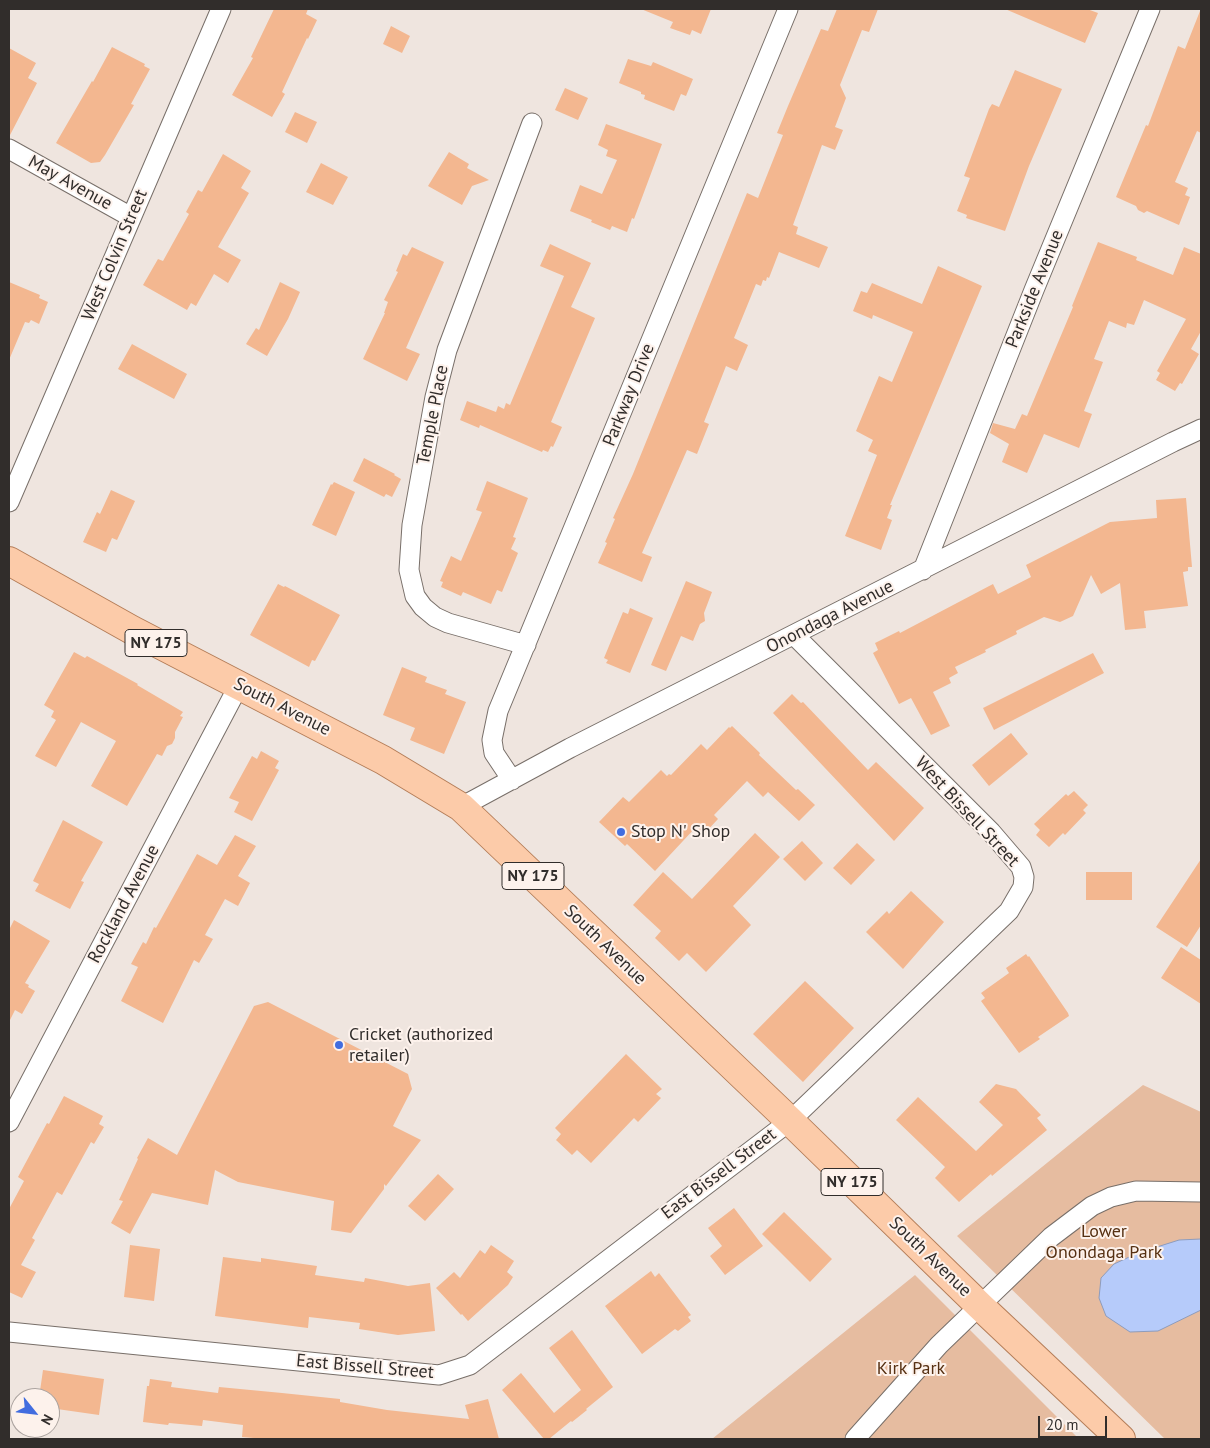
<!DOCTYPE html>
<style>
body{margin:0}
#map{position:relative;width:1210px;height:1448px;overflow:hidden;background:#efe5df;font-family:"PT Sans",sans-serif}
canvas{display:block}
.frame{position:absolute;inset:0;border:10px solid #312d2b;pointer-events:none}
.north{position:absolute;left:10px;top:1388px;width:50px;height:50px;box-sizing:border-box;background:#fdf2ec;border:1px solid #aba39f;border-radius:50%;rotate:119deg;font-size:14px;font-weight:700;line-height:20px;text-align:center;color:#312d2b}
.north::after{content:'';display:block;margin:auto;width:18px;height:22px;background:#426ddf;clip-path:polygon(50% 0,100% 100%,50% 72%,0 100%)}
.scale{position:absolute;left:1038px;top:1416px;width:69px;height:22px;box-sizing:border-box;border:2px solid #312d2b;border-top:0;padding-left:6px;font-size:15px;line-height:18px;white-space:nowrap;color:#312d2b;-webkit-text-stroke:4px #fdf2ec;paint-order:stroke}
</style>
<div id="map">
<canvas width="1210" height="1448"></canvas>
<div class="frame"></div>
<div class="north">N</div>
<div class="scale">20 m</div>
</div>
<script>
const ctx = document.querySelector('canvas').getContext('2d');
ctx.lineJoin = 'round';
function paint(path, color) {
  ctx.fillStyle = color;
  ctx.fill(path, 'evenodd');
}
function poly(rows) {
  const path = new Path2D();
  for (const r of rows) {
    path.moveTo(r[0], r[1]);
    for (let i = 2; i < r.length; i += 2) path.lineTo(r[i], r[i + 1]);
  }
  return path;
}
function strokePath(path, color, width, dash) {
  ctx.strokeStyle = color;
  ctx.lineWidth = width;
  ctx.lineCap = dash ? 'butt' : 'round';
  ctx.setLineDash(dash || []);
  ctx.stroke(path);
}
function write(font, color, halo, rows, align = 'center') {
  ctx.font = font + ' "PT Sans",sans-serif';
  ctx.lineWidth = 4;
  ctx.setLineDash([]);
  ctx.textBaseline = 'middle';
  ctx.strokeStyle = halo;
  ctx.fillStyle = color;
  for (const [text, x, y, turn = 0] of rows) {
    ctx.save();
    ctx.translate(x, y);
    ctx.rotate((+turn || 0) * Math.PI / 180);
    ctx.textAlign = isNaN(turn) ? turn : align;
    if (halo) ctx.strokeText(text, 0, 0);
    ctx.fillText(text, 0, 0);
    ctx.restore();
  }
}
const green = poly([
 [1143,1085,1201,1112,1201,1439,1165,1439,957,1236],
 [915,1275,1079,1439,712,1439]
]);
const water = poly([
 [1201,1239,1201,1310,1158,1331,1130,1332,1106,1316,1099,1298,1101,1278,1114,1264,1138,1253,1179,1240,1201,1239]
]);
const building = poly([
 [274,9,308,9,306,14,317,20,308,39,307,38,282,92,285,94,272,117,232,95,253,58,251,57],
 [641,9,711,9,701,34,692,30,690,35,670,28,673,22],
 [837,9,878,9,869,32,862,30,840,85,846,98,835,127,843,130,835,150,822,145,793,225,798,227,796,234,828,247,819,268,779,252,769,278,767,277,766,281,763,280,761,286,756,284,734,338,748,345,737,371,726,366,704,422,709,424,697,454,687,450,642,553,652,557,642,582,598,563,607,543,605,542,615,519,613,518,633,474,747,193,758,198,783,135,777,133,788,106,821,29,828,31],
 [1005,9,1087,9,1098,13,1085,43],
 [1200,11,1201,133,1197,131,1175,182,1188,188,1185,195,1190,197,1179,225,1147,211,1144,213,1138,210,1136,206,1116,197,1146,125,1148,126,1178,46,1185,49],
 [391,26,410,36,402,53,383,44],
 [112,47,145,64,144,66,150,69,131,104,134,105,105,155,100,162,91,163,56,143,92,81,93,82],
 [9,48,36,63,28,78,37,83,9,137],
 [628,59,651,66,653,62,693,79,686,96,681,94,674,111,644,99,645,95,641,94,641,92,619,83],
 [1015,70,1062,89,1029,166,1005,231,966,218,967,215,957,211,970,178,964,176,989,109,992,104,999,107],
 [565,88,588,98,578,120,555,110],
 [295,112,317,122,307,143,285,132],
 [606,124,662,144,634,219,632,218,627,232,612,226,610,230,591,222,592,220,570,211,580,185,602,194,617,160,606,156,608,150,598,145],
 [449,152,469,164,467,168,489,180,472,186,462,205,428,186],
 [223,154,251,171,241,188,249,193,218,247,241,260,228,283,214,274,196,306,191,303,187,310,143,285,158,259,163,261,189,214,186,212,198,190,202,192],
 [321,163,348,177,333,205,306,192],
 [1098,242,1137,257,1136,260,1173,275,1184,247,1201,254,1201,331,1191,349,1199,354,1182,384,1180,383,1175,391,1156,380,1160,373,1157,371,1186,319,1144,300,1134,325,1127,323,1126,328,1109,321,1094,359,1103,362,1084,411,1092,414,1079,448,1044,434,1027,473,1002,462,1009,444,990,433,993,423,1015,429,1022,414,1027,416,1073,307,1072,306],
 [550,244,591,263,571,307,595,318,551,422,562,427,553,447,551,446,548,452,543,450,542,452,480,425,479,428,460,420,467,401,496,412,498,406,504,409,506,403,510,405,564,276,540,266],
 [412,247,444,262,406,348,420,354,407,381,363,359,385,313,384,313,388,302,384,300,398,272,396,271,403,254,407,256],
 [938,266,982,286,890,505,892,505,887,518,892,520,881,550,845,536,877,455,868,451,873,440,856,431,879,376,892,382,913,332,873,315,872,319,853,311,861,291,867,293,872,283,922,304],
 [9,282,40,295,39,298,48,302,39,324,31,320,29,323,25,322,9,360],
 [280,282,300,292,288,319,267,356,246,344,256,328,259,330],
 [132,344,187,374,174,399,118,369],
 [364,458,395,474,394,475,401,479,392,497,386,494,384,497,353,481],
 [487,481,528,498,513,537,516,538,511,549,518,553,502,592,497,590,491,604,463,592,461,596,441,587,443,582,440,581,451,556,461,561,482,512,476,510],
 [334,482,355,492,336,536,312,525,331,484,332,485],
 [111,490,135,501,117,540,112,538,106,552,83,542,97,512,100,514],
 [1186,498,1192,567,1188,567,1188,571,1183,572,1188,606,1144,611,1146,628,1125,630,1120,583,1101,594,1091,575,1073,616,1060,622,1044,617,1016,631,1017,634,985,650,986,652,955,667,958,673,949,678,951,683,933,692,950,726,931,735,911,698,899,704,873,653,878,650,875,643,899,631,900,633,993,584,998,594,1031,577,1026,565,1110,522,1157,518,1156,500],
 [686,581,712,592,704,613,705,621,700,624,693,641,681,636,666,671,651,665],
 [278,584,284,587,285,586,340,615,315,661,312,660,309,667,250,635],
 [630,608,653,618,630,673,606,663,608,660,604,658,623,612,628,614],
 [74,652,85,658,87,656,138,684,137,685,183,712,180,716,183,717,175,732,175,738,172,744,167,746,162,756,157,754,127,806,91,786,116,741,81,722,56,767,35,756,56,720,51,717,54,711,44,705],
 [1093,653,1104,673,994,730,983,708],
 [402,667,427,677,425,682,447,690,445,694,466,702,444,754,410,740,415,728,383,715],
 [792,694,801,703,803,702,868,770,876,762,924,808,894,841,773,713],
 [732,726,760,753,759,755,796,790,798,789,815,805,799,821,768,792,763,797,747,781,714,815,718,819,704,834,696,827,655,871,627,844,625,846,599,822,623,797,629,802,661,770,667,776,669,774,671,775,701,744,707,750,729,727,730,728],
 [1011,733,1028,754,989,786,972,765],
 [261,751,279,761,275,768,279,770,252,821,234,812,239,802,229,798,252,756,257,759],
 [1074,791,1088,805,1083,810,1086,813,1065,835,1063,833,1049,847,1036,835,1040,830,1034,824,1066,794,1068,796],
 [63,820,103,842,81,881,84,882,70,909,35,891,39,884,33,881],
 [755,833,780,857,733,906,751,925,706,972,687,953,679,961,655,938,661,931,633,905,663,872,692,899],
 [235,835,256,846,238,876,250,883,238,906,225,899,205,935,213,939,199,963,194,960,163,1023,121,1001,138,967,131,964,143,942,146,944,154,927,156,928,197,854,217,865],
 [802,841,823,863,805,881,783,859],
 [857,843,875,860,851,885,833,868],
 [1201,859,1201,925,1187,947,1156,927],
 [1086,872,1132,872,1132,900,1086,900],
 [911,891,944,922,903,969,866,932,887,911,889,914],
 [14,920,50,941,25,983,29,985,28,987,35,991,22,1014,15,1010,9,1022,9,930],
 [1181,947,1201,960,1201,1004,1161,978],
 [1026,954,1028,957,1029,956,1068,1013,1069,1016,1038,1037,1040,1039,1019,1053,981,1001,985,998,981,993,1009,973,1006,968],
 [805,981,854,1028,803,1082,753,1034],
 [268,1002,408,1074,412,1089,393,1126,421,1140,386,1186,384,1184,384,1189,351,1233,331,1230,334,1201,238,1182,215,1170,208,1205,152,1193,130,1234,111,1223,123,1201,119,1200,138,1159,137,1158,148,1138,177,1155,254,1006],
 [626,1054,662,1089,656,1094,661,1098,638,1122,634,1118,591,1163,577,1150,572,1155,556,1140,561,1134,555,1128],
 [996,1084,1016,1089,1041,1115,1037,1118,1047,1130,992,1176,991,1174,959,1202,935,1178,945,1167,896,1120,918,1097,976,1151,1003,1125,979,1102],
 [64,1096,103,1116,99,1124,104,1127,94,1144,91,1142,62,1195,57,1192,32,1238,35,1240,21,1265,36,1272,22,1298,9,1292,9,1209,24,1181,18,1177,47,1123,49,1124],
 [438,1174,454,1189,425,1221,408,1206],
 [734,1208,763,1246,725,1275,710,1256,722,1246,708,1228],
 [784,1212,832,1259,810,1282,762,1234],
 [130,1245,160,1249,154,1301,124,1297],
 [491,1245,514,1261,507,1272,513,1277,508,1285,468,1321,462,1314,461,1315,436,1288,454,1272,460,1278,480,1250,485,1254],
 [223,1257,261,1262,261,1258,317,1266,315,1275,364,1282,365,1278,408,1286,430,1283,435,1331,398,1335,359,1329,360,1323,309,1317,308,1328,215,1316],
 [651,1271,655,1277,659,1273,691,1315,688,1317,691,1321,678,1331,675,1329,642,1354,605,1306],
 [572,1330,613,1387,586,1409,587,1410,572,1422,571,1421,549,1439,544,1439,502,1390,521,1373,554,1413,581,1390,549,1348],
 [43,1370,104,1379,99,1415,50,1408,50,1398,39,1398],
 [150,1379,172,1382,171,1387,218,1393,219,1387,282,1393,340,1399,340,1402,387,1410,469,1419,465,1405,488,1399,499,1439,253,1439,254,1438,242,1437,243,1425,203,1420,202,1426,169,1423,168,1425,143,1422,147,1386,149,1386]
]);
const minor = poly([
 [9,149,131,217],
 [9,502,221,9],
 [923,570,1034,290,1150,9],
 [526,645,448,623,435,617,423,607,415,596,409,570,412,525,435,397,447,350,532,123],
 [512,780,494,753,492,740,498,711,788,9],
 [461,807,570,748,1173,442,1201,429],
 [9,1122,239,685],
 [9,1332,439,1375,470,1365,790,1121,1009,911,1023,887,1024,877,1021,867,991,832,794,635],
 [855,1439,939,1345,1051,1237,1092,1206,1111,1197,1136,1191,1201,1192]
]);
const primary = poly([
 [9,561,132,630,383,760,461,807,790,1121,980,1306,1121,1439]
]);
const markers = [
 [621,832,5,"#426ddf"],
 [339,1045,5,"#426ddf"]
];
const shields = [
 [156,643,62],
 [533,876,62],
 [852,1182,62]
];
const shieldNames = [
 ["NY 175",156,643],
 ["NY 175",533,876],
 ["NY 175",852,1182]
];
const streetNames = [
 ["May Avenue",70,183,29],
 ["West Colvin Street",115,255,-67],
 ["Parkside Avenue",1035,289,-68],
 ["Parkway Drive",629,395,-68],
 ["Temple Place",433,415,-79],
 ["Onondaga Avenue",830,617,-27],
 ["South Avenue",282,707,27],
 ["West Bissell Street",967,812,47],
 ["Rockland Avenue",124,904,-62],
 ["South Avenue",605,945,44],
 ["East Bissell Street",719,1174,-37],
 ["South Avenue",930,1257,44],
 ["East Bissell Street",365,1367,5]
];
const poiNames = [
 ["Stop N' Shop",631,832],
 ["Cricket (authorized",349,1035],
 ["retailer)",349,1056]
];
const parkNames = [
 ["Lower",1104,1232],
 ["Onondaga Park",1104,1253],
 ["Kirk Park",911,1369]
];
paint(green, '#e6bca0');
paint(water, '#b6cbfa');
strokePath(water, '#8e9cbc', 1);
paint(building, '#f3b790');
strokePath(minor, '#786f69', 21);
strokePath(primary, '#b47d58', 30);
strokePath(minor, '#fff', 19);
strokePath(primary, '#fccba9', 28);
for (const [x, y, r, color] of markers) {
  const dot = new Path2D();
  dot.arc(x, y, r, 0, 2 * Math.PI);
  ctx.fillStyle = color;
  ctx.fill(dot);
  strokePath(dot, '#fdf2ec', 2);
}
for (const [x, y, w] of shields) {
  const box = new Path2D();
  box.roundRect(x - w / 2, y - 13.5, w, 27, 4);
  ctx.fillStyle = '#fdf2ec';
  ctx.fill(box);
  strokePath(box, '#312d2b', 1);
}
write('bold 16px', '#312d2b', null, shieldNames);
write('18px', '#312d2b', '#fdf2ec', streetNames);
write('18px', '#312d2b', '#fdf2ec', poiNames, 'left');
write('18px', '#563012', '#fdf2ec', parkNames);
</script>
